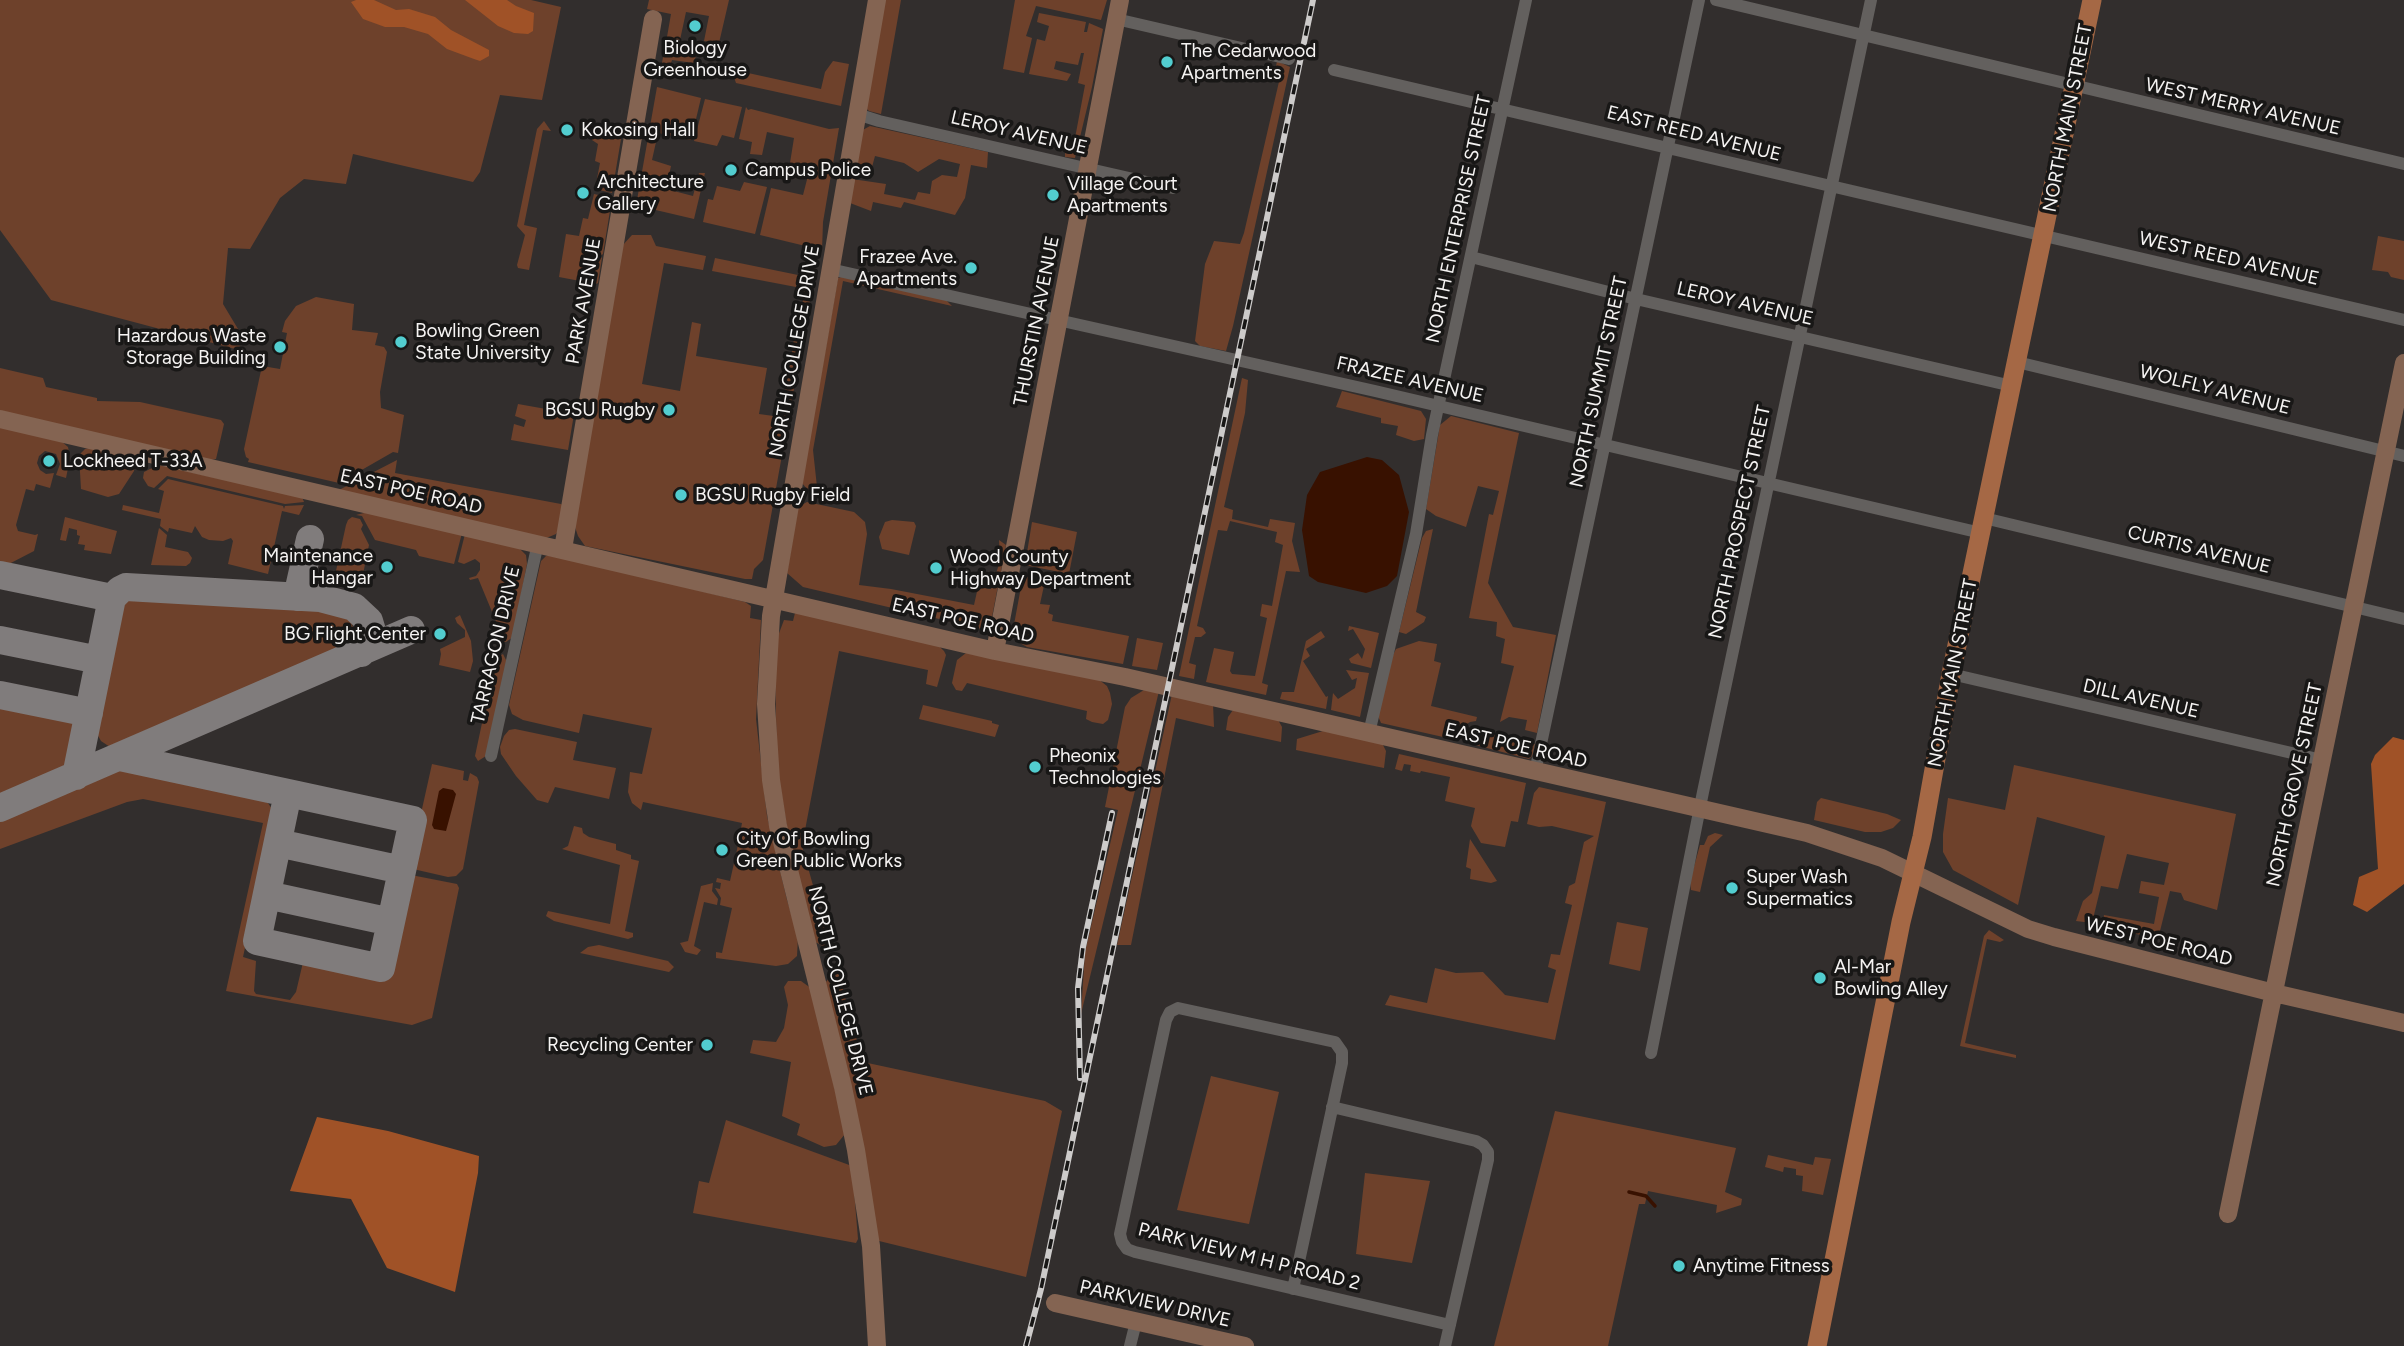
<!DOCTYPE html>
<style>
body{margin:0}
canvas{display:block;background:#322e2d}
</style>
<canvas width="2404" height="1346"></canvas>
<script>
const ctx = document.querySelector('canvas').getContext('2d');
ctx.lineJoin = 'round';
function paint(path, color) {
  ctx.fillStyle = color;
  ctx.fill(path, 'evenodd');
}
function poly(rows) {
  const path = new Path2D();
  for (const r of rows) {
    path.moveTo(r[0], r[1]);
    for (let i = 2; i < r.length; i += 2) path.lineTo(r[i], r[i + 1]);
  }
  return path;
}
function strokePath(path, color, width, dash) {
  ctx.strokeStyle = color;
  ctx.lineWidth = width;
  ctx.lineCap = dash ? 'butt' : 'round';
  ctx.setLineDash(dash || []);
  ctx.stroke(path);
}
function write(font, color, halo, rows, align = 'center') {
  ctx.font = font + ' Figtree,sans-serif';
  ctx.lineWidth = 7;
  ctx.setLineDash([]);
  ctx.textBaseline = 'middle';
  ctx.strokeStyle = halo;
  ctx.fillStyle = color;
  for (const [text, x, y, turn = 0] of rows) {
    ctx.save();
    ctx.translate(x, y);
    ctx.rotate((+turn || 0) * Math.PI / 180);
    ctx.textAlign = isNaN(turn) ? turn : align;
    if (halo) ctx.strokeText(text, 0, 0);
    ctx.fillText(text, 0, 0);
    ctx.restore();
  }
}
const green = poly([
 [0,0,531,0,561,7,542,100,500,95,480,172,473,182,353,154,346,184,304,179,280,198,250,249,228,248,223,304,241,334,239,350,51,300,0,230],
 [649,0,729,0,719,43,704,41,709,16,686,12,680,40,667,37,671,14,647,9],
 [881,0,901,0,881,114,869,111,864,106],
 [1015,0,1107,0,1101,20,1036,6,1026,36,1032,38,1024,73,1003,69],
 [1039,13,1086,22,1084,32,1087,32,1089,23,1103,29,1092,87,1075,158,1065,157,1065,153,1072,154,1085,85,1078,83,1084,53,1081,53,1078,65,1056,61,1054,69,1071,74,1067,81,1029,74,1037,39,1045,41,1049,26,1037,22],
 [666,41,680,43,679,48,697,52,694,63,672,60,669,69,661,68],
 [833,61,849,64,841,106,736,83,734,77,739,71,821,89,825,72],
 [1277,61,1290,67,1233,326,1226,351,1200,346,1195,341,1205,264,1214,241,1240,244,1244,233,1281,73,1275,72],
 [657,87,701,98,691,140,658,133,652,160,671,166,666,189,693,196,699,173,705,173,694,219,643,207,637,200],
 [705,99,742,107,734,138,722,135,717,146,694,141],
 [746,107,748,110,751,109,829,129,839,128,823,222,822,250,760,235,771,188,803,195,810,168,790,163,794,138,767,132,762,155,750,154,752,142,739,139],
 [544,121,551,131,543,130,524,225,537,228,529,270,518,268,517,265,525,235,517,226,537,129],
 [870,126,988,152,987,168,971,165,965,198,955,215,904,202,901,208,873,202,871,211,850,203,852,179,886,184,884,194,915,200,918,192,930,194,932,181,942,175,957,177,960,164,939,159,918,172,904,163,875,156,872,167,853,164,859,132],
 [594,129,622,133,612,193,595,189,600,163,595,161,598,144,592,140],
 [744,182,767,187,755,234,703,222,708,199,713,200,717,186,740,191],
 [594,194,612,198,603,254,600,256,602,258,598,283,596,284,559,277,566,234,579,236,583,218,588,219],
 [632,235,651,235,656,246,706,256,703,270,664,263,642,384,680,391,692,322,701,324,696,356,767,368,759,414,781,417,796,327,792,326,792,322,799,322,808,272,815,273,763,560,754,569,752,579,745,579,585,546,578,536,575,527,622,246],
 [2378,236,2404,241,2404,280,2391,277,2388,272,2372,270],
 [715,258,798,275,796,287,712,271],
 [844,276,946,300,952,306,843,281,813,450,817,487,808,490,802,483,838,278],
 [316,297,354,304,352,330,378,333,375,345,384,347,387,352,380,392,381,408,404,415,398,453,393,452,339,483,248,462,249,459,246,457,244,449,262,366,280,369,287,333,282,332,285,321,296,306],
 [0,368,43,378,46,387,97,398,97,401,140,402,221,420,224,424,216,459,204,461,0,413],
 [1242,378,1248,380,1245,413,1224,507,1233,510,1232,519,1268,527,1270,519,1295,523,1292,541,1300,572,1286,571,1262,683,1268,685,1266,695,1206,682,1214,648,1234,652,1230,671,1232,674,1255,676,1267,618,1260,616,1262,604,1272,606,1283,545,1275,542,1277,532,1230,521,1227,531,1218,530,1197,626,1203,628,1206,633,1201,637,1195,637,1189,663,1196,665,1194,679,1179,676],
 [1342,391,1421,411,1426,419,1424,439,1414,441,1396,435,1398,426,1381,423,1381,418,1336,407],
 [518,404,574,414,568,450,511,440,514,424,524,427,526,420,515,416],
 [1451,416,1519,433,1488,583,1513,627,1556,635,1537,733,1525,730,1527,720,1509,717,1500,722,1514,666,1501,663,1505,639,1496,636,1497,622,1469,618,1489,514,1493,515,1499,491,1478,486,1466,527,1436,516,1426,509,1440,425],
 [0,427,61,441,68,447,70,458,66,478,56,475,60,464,56,454,45,451,39,456,37,463,40,470,46,474,54,473,50,488,36,484,34,491,26,489,16,525,18,531,35,535,38,534,34,551,5,566,0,565],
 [89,448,130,458,135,463,134,471,119,494,108,497,81,489,79,455,85,449],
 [397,460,395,473,561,504,565,507,561,527,556,534,544,539,339,490],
 [158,465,302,497,304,502,285,504,167,476,154,488,148,486,143,478,144,472],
 [168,479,283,506,284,509,285,506,304,505,299,515,282,511,268,574,228,564,233,541,231,538,223,541,209,540,202,537,195,526,192,533,169,528,168,532,160,526,161,519,122,510,123,505,159,513,164,491,158,489],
 [807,502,854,512,865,522,867,534,859,585,891,589,974,605,978,587,991,589,1000,561,999,540,1006,545,990,627,986,630,803,587,787,573,798,507],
 [368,512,462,533,454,564,419,556,416,550,375,540,362,516,356,515],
 [65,517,117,531,111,554,84,550,85,545,78,544,80,536,77,535,77,530,69,528,66,541,60,540],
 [352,517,360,519,363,525,361,529,369,545,362,579,357,578,345,582,334,580,346,525,348,520],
 [892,520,914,522,916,526,909,555,882,549,879,537,885,522],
 [1032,522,1077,532,1069,574,1025,565],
 [159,528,167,535,165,547,188,552,192,558,190,563,186,566,151,565],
 [1433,529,1416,612,1426,617,1424,622,1406,634,1399,632,1422,538,1426,531],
 [465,534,517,546,526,555,527,564,513,637,506,642,498,641,493,636,500,631,478,578,470,580,469,578,476,576,480,570,480,563,475,559,464,564,458,562],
 [556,555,745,602,751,606,750,618,761,620,756,719,767,816,787,900,798,937,797,956,788,964,776,966,716,958,716,952,722,953,732,908,720,905,721,898,715,888,720,889,721,883,716,882,717,878,730,881,734,863,740,863,744,867,748,865,747,859,737,860,738,856,736,855,742,823,643,802,641,810,632,803,628,792,630,772,642,774,652,728,583,714,579,733,523,720,512,714,509,705,541,561,546,556],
 [1023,576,1045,581,1040,604,1050,605,1048,613,1053,615,1052,621,1129,636,1123,664,1027,647,1020,643,1014,634,1013,630],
 [132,599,309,608,343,616,350,620,353,627,351,639,345,650,117,748,110,747,101,741,96,732,96,720,120,607,125,601],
 [795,613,937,644,944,651,946,655,937,687,926,684,928,670,839,651,802,846,831,950,811,940,790,847,777,765,775,668,778,636,784,620,793,621],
 [460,615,471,641,473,661,470,672,439,665,441,654,440,649,465,637,465,630,457,623,455,618],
 [1349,626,1379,633,1371,668,1351,663,1349,659,1358,653,1362,659,1365,649,1353,629,1348,631],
 [1321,631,1325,637,1306,649,1310,656,1303,661,1326,697,1328,696,1326,709,1280,699,1282,692,1294,692,1306,641],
 [1137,638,1163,643,1157,670,1132,666],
 [1419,641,1437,644,1434,661,1441,663,1431,706,1477,717,1476,721,1470,722,1456,731,1452,739,1381,723,1378,716,1393,655,1396,649],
 [966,653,1098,679,1107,686,1110,693,1112,704,1108,720,1103,724,1092,722,1086,719,1087,711,967,683,962,691,956,690,952,683,957,660],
 [503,654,507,662,486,756,478,761,475,756,495,662,498,657],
 [1346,670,1369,673,1360,717,1331,710,1333,693,1338,699,1355,688,1357,678,1352,680],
 [1144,690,1159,691,1081,1014,1085,952,1118,810,1105,807,1125,707,1131,698],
 [1172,694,1213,704,1214,727,1176,718,1131,945,1117,945],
 [0,701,69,716,77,725,69,760,64,768,0,795],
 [923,705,992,721,992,723,999,725,995,737,919,719],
 [1233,710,1277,718,1282,727,1281,742,1226,730,1228,717],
 [515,729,577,742,573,760,616,768,609,799,555,787,548,803,537,800,516,776,501,754,500,747,504,736,509,730],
 [1323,731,1382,743,1386,751,1384,768,1296,750,1297,739],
 [1479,731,1535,744,1533,755,1529,759,1464,742,1469,734],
 [1399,754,1526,783,1518,822,1511,821,1505,847,1481,843,1471,826,1475,808,1445,801,1450,777,1421,771,1420,773,1410,771,1411,765,1404,764,1402,771,1395,769],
 [432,764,464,771,463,780,468,781,470,773,477,777,479,782,463,869,456,876,448,877,413,869,410,863],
 [2014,765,2236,814,2217,910,2184,900,2181,893,2170,891,2158,939,2102,926,2104,915,2154,924,2159,897,2139,893,2141,881,2164,885,2169,863,2127,854,2118,889,2101,886,2092,923,2076,921,2083,901,2092,893,2105,836,2037,817,2018,905,1953,870,1943,852,1943,834,1948,798,2005,810],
 [116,769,261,800,268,803,272,809,273,816,243,957,256,961,254,991,256,994,290,1000,296,992,304,958,385,977,406,881,411,875,457,884,459,888,432,1018,412,1025,226,991,263,823,143,799,127,802,0,849,0,820],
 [1539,787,1606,802,1555,1040,1385,1005,1390,995,1427,1003,1435,968,1456,973,1483,972,1505,995,1548,1003,1556,970,1548,967,1551,954,1560,955,1572,905,1565,903,1569,886,1575,883,1584,842,1594,836,1552,826,1539,827,1527,824,1534,793],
 [1821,798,1887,814,1901,820,1893,828,1881,832,1865,832,1814,820,1817,802],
 [574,826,582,828,583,833,589,837,616,844,616,850,631,855,631,859,639,861,625,931,633,933,633,937,628,939,554,921,546,916,548,911,610,924,620,865,562,849,568,846],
 [1715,833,1723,835,1710,847,1700,892,1691,890,1690,881,1700,845,1704,845,1708,836],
 [1470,839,1497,881,1491,883,1470,879,1471,869,1466,867],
 [713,883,712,891,718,899,717,905,704,902,694,946,701,950,697,955,685,952,680,943,688,941,701,886],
 [1617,922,1648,928,1640,971,1609,964],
 [1989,930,2004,940,2000,942,1987,939,1965,1043,2016,1055,2016,1058,1960,1046,1984,936],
 [599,945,668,961,674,967,669,972,580,953,588,947],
 [837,968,863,1062,1045,1101,1062,1111,1026,1277,875,1240,822,987],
 [788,981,801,981,812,989,845,1134,836,1145,824,1147,797,1135,800,1124,782,1116,791,1062,750,1053,753,1040,776,1042,784,1028,788,1005,784,987],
 [1211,1076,1279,1092,1249,1224,1177,1210],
 [1555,1111,1736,1148,1725,1192,1742,1199,1741,1205,1716,1213,1717,1205,1648,1191,1645,1204,1639,1204,1608,1346,1494,1346],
 [726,1120,852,1166,858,1239,856,1243,693,1213,699,1181,709,1183],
 [1768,1155,1813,1165,1815,1157,1831,1159,1823,1195,1802,1191,1803,1176,1796,1175,1796,1169,1784,1167,1783,1172,1765,1167],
 [1365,1173,1430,1181,1412,1263,1356,1254]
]);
const forest = poly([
 [356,0,374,0,396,10,409,9,435,17,451,30,489,50,489,56,480,61,474,59,447,49,428,34,404,27,385,27,363,19,351,2],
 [465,0,507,0,516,6,534,13,533,31,528,34,514,33,498,26],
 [2393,737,2404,740,2404,884,2367,912,2353,905,2359,877,2378,869,2371,764,2375,755],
 [317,1117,388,1131,479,1156,478,1173,455,1292,387,1268,351,1199,290,1191]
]);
const water = poly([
 [1367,457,1382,460,1399,475,1409,512,1397,576,1387,586,1366,593,1318,582,1309,576,1302,530,1307,495,1320,472],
 [443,788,453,790,456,794,446,831,434,829,432,825,439,791]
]);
const stream = poly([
 [1629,1192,1646,1196,1655,1206]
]);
const taxiway = poly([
 [0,575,112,598],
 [297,597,310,539],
 [0,640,99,660],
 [0,695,89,713],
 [120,757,288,793,413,820,381,968,257,941,288,793],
 [76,776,112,598,120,590,126,587,320,598,354,607,369,621,372,631,371,639,361,653],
 [0,808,411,630],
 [278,843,402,870],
 [267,895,391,922]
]);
const street = poly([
 [1716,0,2404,164],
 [1116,19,1289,59],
 [1334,70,2404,320],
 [857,114,879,121,1173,188],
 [1471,257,1636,299,2012,386],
 [830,269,1375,391,1981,533],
 [2017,362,2404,456],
 [1984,518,2404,619],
 [1951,674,2322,760],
 [1369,733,1416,534,1432,435,1526,0],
 [491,756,538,543],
 [1535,772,1699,0],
 [1651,1053,1703,792,1871,0],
 [1332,1107,1476,1141,1483,1145,1488,1152,1488,1160,1445,1346],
 [1293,1289,1342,1063,1342,1052,1335,1042,1178,1008,1170,1012,1166,1020,1120,1234,1122,1242,1127,1249,1135,1252,1450,1325],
 [1130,1346,1136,1322]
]);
const secondary = poly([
 [877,0,771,616,766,704,771,780,778,826,843,1087,856,1150,871,1246,877,1346],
 [0,419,995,651,1125,677,1807,833,1882,858,2028,929,2054,937,2274,993,2404,1023],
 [563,549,653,19],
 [995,651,1120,0],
 [2228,1214,2404,363],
 [1055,1303,1245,1346]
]);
const primary = poly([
 [1817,1346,1901,922,1922,837,1951,674,2092,0]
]);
const rail = poly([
 [1080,1078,1078,988,1083,947,1112,813],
 [1026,1346,1041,1289,1313,0]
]);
const markers = [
 [695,26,7,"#52cdcf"],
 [1167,62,7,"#52cdcf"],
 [567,130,7,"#52cdcf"],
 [731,170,7,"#52cdcf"],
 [583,193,7,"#52cdcf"],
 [1053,195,7,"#52cdcf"],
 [971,268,7,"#52cdcf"],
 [401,342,7,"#52cdcf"],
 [280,347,7,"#52cdcf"],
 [669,410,7,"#52cdcf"],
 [49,461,7,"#52cdcf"],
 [681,495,7,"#52cdcf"],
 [387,567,7,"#52cdcf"],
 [936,568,7,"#52cdcf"],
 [440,634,7,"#52cdcf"],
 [1035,767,7,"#52cdcf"],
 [722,850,7,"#52cdcf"],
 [1732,888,7,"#52cdcf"],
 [1820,978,7,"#52cdcf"],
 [707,1045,7,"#52cdcf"],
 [1679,1266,7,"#52cdcf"]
];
const poiNames = [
 ["Biology",695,48,"center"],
 ["Greenhouse",695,70,"center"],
 ["The Cedarwood",1181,51],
 ["Apartments",1181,73],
 ["Kokosing Hall",581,130],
 ["Campus Police",745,170],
 ["Architecture",597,182],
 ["Gallery",597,204],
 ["Village Court",1067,184],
 ["Apartments",1067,206],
 ["Frazee Ave.",957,257,"right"],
 ["Apartments",957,279,"right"],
 ["Bowling Green",415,331],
 ["State University",415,353],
 ["Hazardous Waste",266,336,"right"],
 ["Storage Building",266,358,"right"],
 ["BGSU Rugby",655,410,"right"],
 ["Lockheed T-33A",63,461],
 ["BGSU Rugby Field",695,495],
 ["Maintenance",373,556,"right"],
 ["Hangar",373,578,"right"],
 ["Wood County",950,557],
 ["Highway Department",950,579],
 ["BG Flight Center",426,634,"right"],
 ["Pheonix",1049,756],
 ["Technologies",1049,778],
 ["City Of Bowling",736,839],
 ["Green Public Works",736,861],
 ["Super Wash",1746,877],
 ["Supermatics",1746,899],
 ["Al-Mar",1834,967],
 ["Bowling Alley",1834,989],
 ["Recycling Center",693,1045,"right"],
 ["Anytime Fitness",1693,1266]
];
const streetNames = [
 ["WEST MERRY AVENUE",2243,107,13],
 ["NORTH MAIN STREET",2068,118,-79],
 ["LEROY AVENUE",1019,133,13],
 ["EAST REED AVENUE",1694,134,14],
 ["NORTH ENTERPRISE STREET",1459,219,-78],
 ["WEST REED AVENUE",2229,259,13],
 ["PARK AVENUE",584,301,-80],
 ["LEROY AVENUE",1745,304,13],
 ["THURSTIN AVENUE",1037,321,-79],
 ["NORTH COLLEGE DRIVE",795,351,-80],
 ["FRAZEE AVENUE",1410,380,13],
 ["NORTH SUMMIT STREET",1599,382,-78],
 ["WOLFLY AVENUE",2215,390,14],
 ["EAST POE ROAD",411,492,13],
 ["NORTH PROSPECT STREET",1740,522,-78],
 ["CURTIS AVENUE",2199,550,14],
 ["EAST POE ROAD",963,621,13],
 ["TARRAGON DRIVE",496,645,-77],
 ["NORTH MAIN STREET",1953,673,-79],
 ["DILL AVENUE",2141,699,13],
 ["EAST POE ROAD",1516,746,13],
 ["NORTH GROVE STREET",2295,785,-78],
 ["WEST POE ROAD",2159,942,14],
 ["NORTH COLLEGE DRIVE",840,991,76],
 ["PARK VIEW M H P ROAD 2",1249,1257,14],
 ["PARKVIEW DRIVE",1155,1304,13]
];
paint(green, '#6e412b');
paint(forest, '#a05227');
paint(water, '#381100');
strokePath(stream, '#381100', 3.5);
strokePath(taxiway, '#807c7c', 28);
strokePath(street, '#63605e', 12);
strokePath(secondary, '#846452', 18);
strokePath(primary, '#a56845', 19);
strokePath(rail, '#cdcbca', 6);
strokePath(rail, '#181716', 3.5, [10]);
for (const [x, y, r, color] of markers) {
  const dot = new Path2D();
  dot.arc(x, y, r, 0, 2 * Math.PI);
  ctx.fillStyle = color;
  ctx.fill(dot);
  strokePath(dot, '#181716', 2.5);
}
write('19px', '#f5f3f2', '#181716', poiNames, 'left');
write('19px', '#f5f3f2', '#181716', streetNames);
</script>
